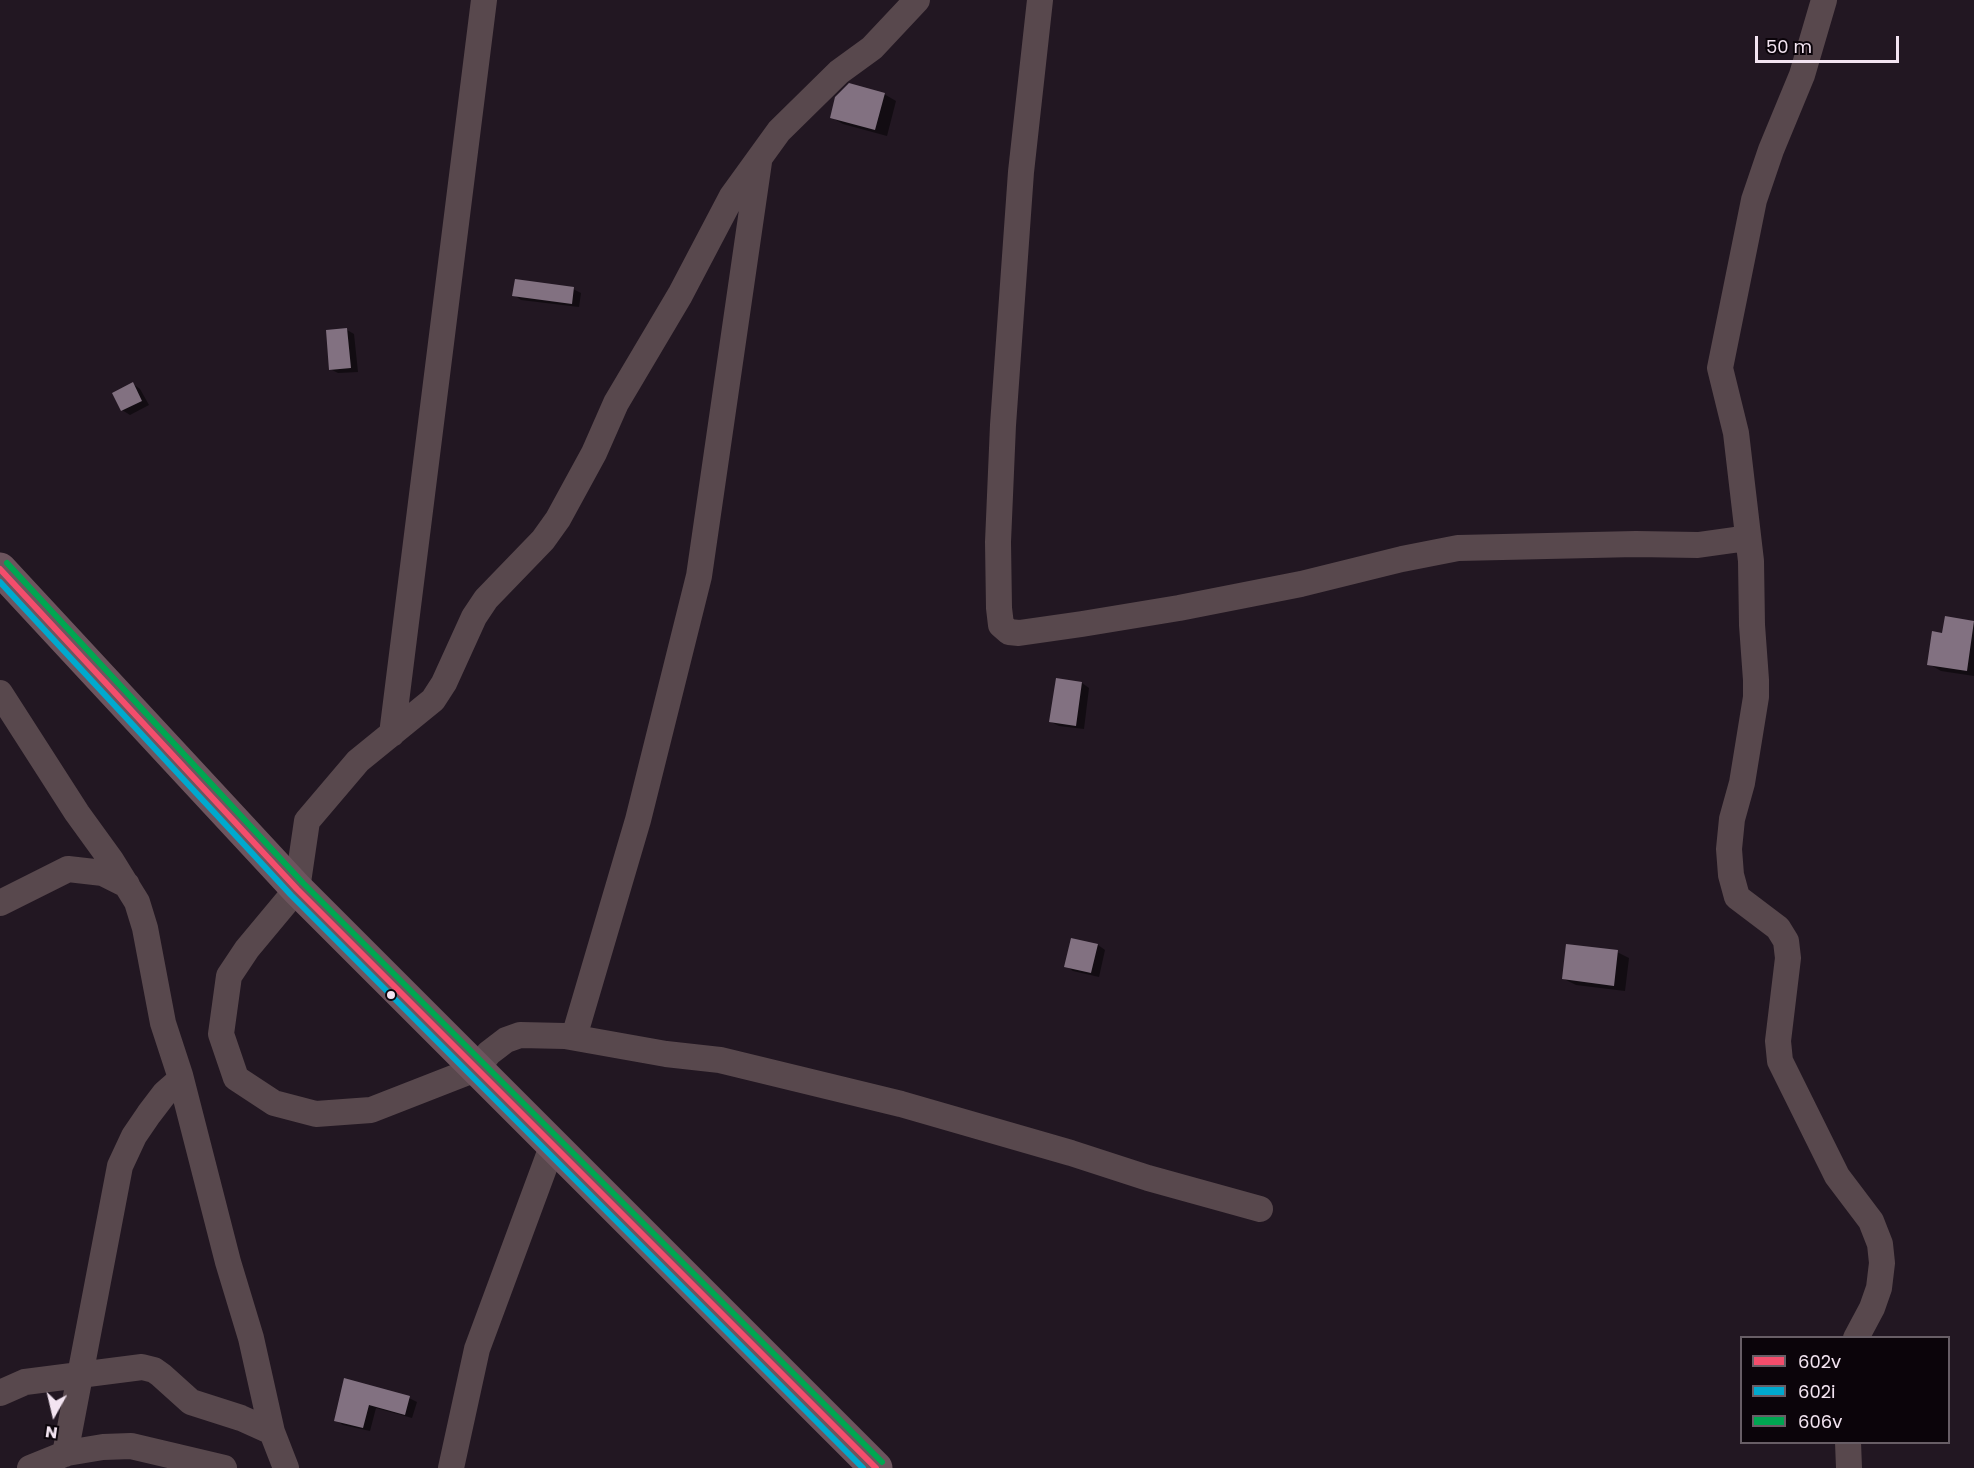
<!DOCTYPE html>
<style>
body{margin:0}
#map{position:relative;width:1974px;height:1468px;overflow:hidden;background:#221722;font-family:Poppins,sans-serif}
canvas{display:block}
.legend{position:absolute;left:1740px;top:1336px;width:210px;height:108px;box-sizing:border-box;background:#0b040a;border:2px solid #685e66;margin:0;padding:8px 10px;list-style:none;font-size:18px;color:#f3e4f1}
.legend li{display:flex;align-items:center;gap:12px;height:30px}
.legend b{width:30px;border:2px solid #685e66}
.north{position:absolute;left:24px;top:1384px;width:60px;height:60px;-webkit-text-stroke:4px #0b040a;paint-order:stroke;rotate:188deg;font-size:16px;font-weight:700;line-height:24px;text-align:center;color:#f3e4f1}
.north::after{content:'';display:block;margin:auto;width:21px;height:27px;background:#f3e4f1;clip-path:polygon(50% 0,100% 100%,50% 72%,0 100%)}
.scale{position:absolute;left:1755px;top:36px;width:144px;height:27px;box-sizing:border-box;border:3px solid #f3e4f1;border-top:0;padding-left:8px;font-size:18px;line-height:21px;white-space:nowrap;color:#f3e4f1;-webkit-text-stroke:4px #0b040a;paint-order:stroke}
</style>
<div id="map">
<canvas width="1974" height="1468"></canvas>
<ul class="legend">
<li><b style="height:8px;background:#f44d6c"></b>602v</li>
<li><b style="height:8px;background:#00a9ce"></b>602i</li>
<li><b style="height:8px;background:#00a651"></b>606v</li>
</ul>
<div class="north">N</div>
<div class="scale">50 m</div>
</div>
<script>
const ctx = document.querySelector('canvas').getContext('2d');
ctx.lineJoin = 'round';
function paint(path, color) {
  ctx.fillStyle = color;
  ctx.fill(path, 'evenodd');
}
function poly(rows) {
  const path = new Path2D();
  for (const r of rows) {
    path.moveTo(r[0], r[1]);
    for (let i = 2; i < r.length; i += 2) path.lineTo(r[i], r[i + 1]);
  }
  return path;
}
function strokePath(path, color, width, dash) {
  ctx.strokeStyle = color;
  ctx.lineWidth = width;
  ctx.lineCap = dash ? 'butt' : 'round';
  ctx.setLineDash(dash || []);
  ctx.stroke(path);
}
const shadow = poly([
 [884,94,896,101,887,136,843,124,831,117],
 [573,289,581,293,579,307,521,300,514,295],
 [347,330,354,334,358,372,338,373,330,369],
 [133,384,140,389,149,405,130,415,122,410],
 [1946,618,1974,622,1974,676,1941,671,1929,664,1944,634],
 [1057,680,1082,683,1089,688,1084,729,1059,726,1051,722],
 [1072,939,1098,945,1105,950,1099,977,1073,971,1066,966],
 [1617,952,1629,958,1625,991,1576,985,1564,979],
 [345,1380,409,1398,417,1402,412,1418,376,1408,370,1431,343,1425,335,1420]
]);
const building = poly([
 [849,83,885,93,875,130,830,118,835,97],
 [515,279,574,287,572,304,512,296],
 [347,328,351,368,329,370,326,330],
 [133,382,142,401,121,411,112,393],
 [1945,616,1974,621,1967,671,1927,665,1932,631,1942,633],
 [1056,678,1082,682,1076,726,1049,722],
 [1071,938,1098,944,1091,973,1064,967],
 [1566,944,1618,950,1614,986,1562,979],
 [344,1378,410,1396,405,1415,369,1405,363,1428,334,1421]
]);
const minor = poly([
 [917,0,872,48,839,72,779,131,732,196,680,295,616,403,594,453,558,519,543,540,486,599,474,617,444,683,433,700,358,761,307,821,297,889,247,949,229,976,221,1034,236,1078,274,1103,316,1114,371,1110,476,1069,489,1053,506,1040,520,1035,565,1036,666,1054,720,1060,901,1104,1071,1153,1148,1178,1260,1209],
 [1040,0,1021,172,1003,425,998,542,999,608,1001,625,1009,632,1019,633,1082,624,1179,608,1301,584,1402,559,1458,548,1636,544,1698,545,1748,538],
 [1824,0,1802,75,1771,150,1754,200,1720,368,1736,433,1751,561,1752,625,1756,680,1756,697,1742,783,1732,819,1729,849,1731,875,1737,897,1778,928,1786,941,1788,958,1778,1041,1780,1061,1837,1176,1871,1221,1880,1244,1882,1263,1879,1288,1872,1308,1856,1338],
 [0,693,77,813,111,860,137,902,145,928,163,1023,180,1075,228,1262,251,1338,272,1432,286,1468],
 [392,734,484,0],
 [0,903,68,869,103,873,127,885],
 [574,1037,638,820,699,576,759,162],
 [0,1393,25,1382,142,1367,154,1370,161,1375,191,1402,241,1418,272,1432],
 [1848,1442,1849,1468],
 [65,1454,120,1166,134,1136,149,1114,165,1093,181,1079],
 [30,1468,67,1453,103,1447,131,1446,224,1468],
 [451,1468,477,1349,553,1144]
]);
const highway = poly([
 [0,569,297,889,876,1468]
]);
const bus1 = poly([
 [0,569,297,889,876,1468]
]);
const bus2 = poly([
 [0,582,291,895,863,1468]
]);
const bus3 = poly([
 [7,563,303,883,882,1462]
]);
const markers = [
 [391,995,5,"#f3e4f1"]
];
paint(shadow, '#0007');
paint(building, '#827181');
strokePath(minor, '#58484d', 26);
strokePath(highway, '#6d555e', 33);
strokePath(bus1, '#f44d6c', 6);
strokePath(bus2, '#00a9ce', 6);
strokePath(bus3, '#00a651', 6);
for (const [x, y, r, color] of markers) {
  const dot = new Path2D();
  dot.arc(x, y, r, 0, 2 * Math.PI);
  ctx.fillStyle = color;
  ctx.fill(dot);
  strokePath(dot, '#0b040a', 2);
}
</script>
